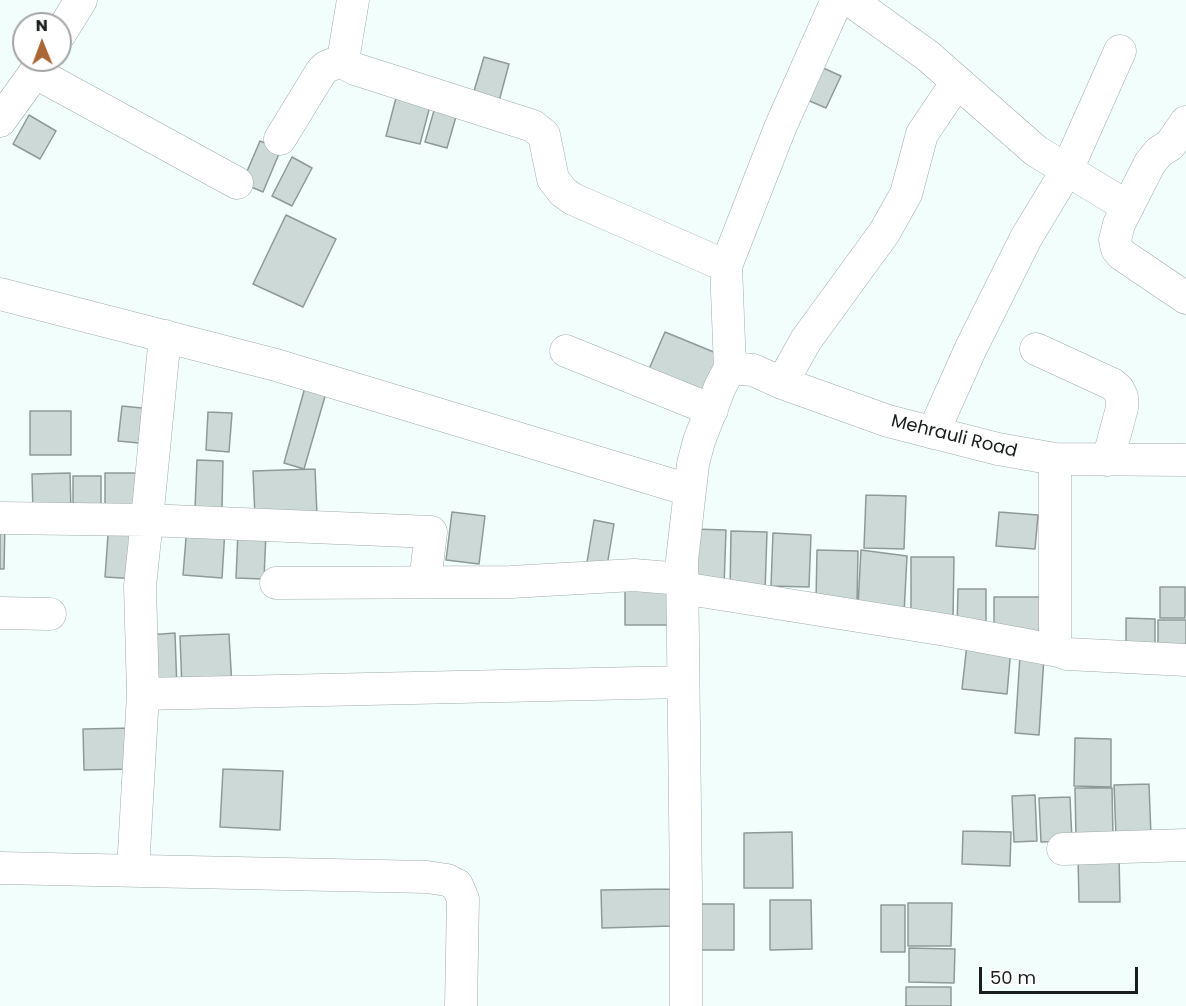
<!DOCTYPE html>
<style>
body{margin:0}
#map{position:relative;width:1186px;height:1006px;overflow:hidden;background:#f1fefc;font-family:Poppins,sans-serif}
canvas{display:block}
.north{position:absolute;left:12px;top:12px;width:60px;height:60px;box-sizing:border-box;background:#fff;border:2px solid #a3a5a4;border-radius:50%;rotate:359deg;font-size:16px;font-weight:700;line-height:24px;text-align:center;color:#191d1c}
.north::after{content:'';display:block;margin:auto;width:21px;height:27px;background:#aa6735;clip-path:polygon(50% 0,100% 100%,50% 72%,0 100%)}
.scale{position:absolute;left:979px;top:967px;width:159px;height:27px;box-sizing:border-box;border:3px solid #191d1c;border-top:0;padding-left:8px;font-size:18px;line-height:21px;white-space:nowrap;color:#191d1c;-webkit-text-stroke:4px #fff;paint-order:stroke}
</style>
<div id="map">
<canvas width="1186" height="1006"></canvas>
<div class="north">N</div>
<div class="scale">50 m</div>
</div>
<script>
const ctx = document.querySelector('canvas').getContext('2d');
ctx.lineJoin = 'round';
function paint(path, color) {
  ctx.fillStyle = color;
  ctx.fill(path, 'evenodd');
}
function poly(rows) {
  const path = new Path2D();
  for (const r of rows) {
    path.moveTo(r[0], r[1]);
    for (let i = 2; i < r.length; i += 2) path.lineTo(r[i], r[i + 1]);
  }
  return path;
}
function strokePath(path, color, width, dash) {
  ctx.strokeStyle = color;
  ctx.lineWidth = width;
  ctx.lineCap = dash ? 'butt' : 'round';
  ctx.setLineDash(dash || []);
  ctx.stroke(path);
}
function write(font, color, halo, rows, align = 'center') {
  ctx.font = font + ' Poppins,sans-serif';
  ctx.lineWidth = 4.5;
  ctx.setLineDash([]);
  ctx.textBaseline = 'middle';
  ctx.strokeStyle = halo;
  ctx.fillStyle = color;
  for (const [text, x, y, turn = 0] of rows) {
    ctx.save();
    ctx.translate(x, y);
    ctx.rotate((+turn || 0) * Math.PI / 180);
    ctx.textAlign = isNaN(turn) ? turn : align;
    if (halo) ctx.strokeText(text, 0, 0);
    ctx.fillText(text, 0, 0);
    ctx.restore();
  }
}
const building = poly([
 [484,57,509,64,498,105,472,98,484,57],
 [812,63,841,76,826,108,798,96,812,63],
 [396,98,430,106,420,144,386,136,396,98],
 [435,107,457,113,447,148,425,142,435,107],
 [29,115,56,131,40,159,13,144,29,115],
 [260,141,281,149,263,192,242,183,260,141],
 [292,157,312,168,292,206,272,196,292,157],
 [286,215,336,239,303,307,253,284,286,215],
 [665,332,721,355,702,399,646,376,665,332],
 [307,380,328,386,304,469,284,463,307,380],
 [122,406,152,409,149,444,118,441,122,406],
 [30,411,71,411,71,455,30,455,30,411],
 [208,412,232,413,229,452,206,450,208,412],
 [197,460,223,461,222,509,195,508,197,460],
 [315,469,317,515,255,517,253,471,315,469],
 [70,473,71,512,33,512,32,474,70,473],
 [105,473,142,473,141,513,105,513,105,473],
 [73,476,101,476,101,512,73,512,73,476],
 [866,495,906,496,904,549,864,548,866,495],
 [452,512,485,516,479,564,446,560,452,512],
 [999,512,1038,515,1035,549,996,546,999,512],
 [594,520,614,524,606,572,586,568,594,520],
 [109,521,142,523,138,579,105,577,109,521],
 [0,523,5,523,4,569,0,569,0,523],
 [187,526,225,529,222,578,183,575,187,526],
 [693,529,726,530,724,587,691,587,693,529],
 [238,531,266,532,264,579,236,578,238,531],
 [731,531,767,532,765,592,730,591,731,531],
 [773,533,811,535,809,587,771,586,773,533],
 [817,550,858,551,857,602,816,601,817,550],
 [861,550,907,556,904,614,858,606,861,550],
 [911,557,954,557,953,620,911,620,911,557],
 [625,585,674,585,674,625,625,625,625,585],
 [1160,587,1185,587,1185,618,1160,618,1160,587],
 [958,589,986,589,986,631,957,631,958,589],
 [994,597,1041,597,1041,632,994,631,994,597],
 [1126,618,1155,619,1155,649,1126,649,1126,618],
 [1158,620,1186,620,1186,651,1158,651,1158,620],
 [175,633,177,690,151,690,149,635,175,633],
 [229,634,232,687,182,690,180,636,229,634],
 [967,644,1011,648,1007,694,962,689,967,644],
 [1020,656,1044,657,1039,735,1015,733,1020,656],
 [135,728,136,769,84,770,83,729,135,728],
 [1075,738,1111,739,1111,787,1074,786,1075,738],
 [223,769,283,771,280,830,220,827,223,769],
 [1149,784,1151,836,1116,837,1114,785,1149,784],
 [1075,788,1112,788,1113,837,1076,838,1075,788],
 [1035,795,1037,841,1014,842,1012,796,1035,795],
 [1070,797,1072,841,1041,842,1039,798,1070,797],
 [963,831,1011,832,1010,866,962,864,963,831],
 [792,832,793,888,744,888,744,833,792,832],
 [1119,856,1120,902,1079,902,1078,857,1119,856],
 [671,889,672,926,602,928,601,890,671,889],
 [770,900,811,900,812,949,770,950,770,900],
 [908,903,952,903,951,946,908,946,908,903],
 [697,904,734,904,734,950,697,950,697,904],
 [881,905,905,905,905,952,881,952,881,905],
 [909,948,955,949,954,983,909,982,909,948],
 [906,987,951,987,951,1006,906,1006,906,987]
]);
const minor = poly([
 [353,0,344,54,345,59,348,65,355,69,533,126,544,135,553,179,563,192,573,199,726,266],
 [850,0,928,56,1036,151,1128,207],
 [60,34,81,0],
 [36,73,237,183],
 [0,121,44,60],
 [1186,122,1170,145,1159,152,1150,163,1119,224,1115,240,1117,249,1121,254,1186,298],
 [280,139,321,72,326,67,345,59],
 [0,294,276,365,689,490],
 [165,336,147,520,431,532,425,582],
 [1036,349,1112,384,1118,389,1122,397,1122,408,1108,460],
 [566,351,712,410],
 [730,368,753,370,782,383,888,421,998,449,1055,459,1186,460],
 [782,383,806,340,884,233,906,194,922,134,957,82],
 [933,433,971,348,1026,238,1067,170,1120,51],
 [1055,459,1055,643,1059,651,1067,654,1186,660],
 [0,518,147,520,140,586,143,694,133,870],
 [276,583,511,582,634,575,682,579],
 [682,588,946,630,1059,651],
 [0,613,50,614],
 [143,694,683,682],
 [1063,849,1186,845],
 [0,868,427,877,447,880,457,885,463,899,461,1006],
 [686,1006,686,892,682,560,693,464,699,441,720,387,730,368,726,266,780,128,837,0]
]);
const streetNames = [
 ["Mehrauli Road",954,437,14]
];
paint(building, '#ccd9d7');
strokePath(building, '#8e9a98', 1.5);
strokePath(minor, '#a0acaa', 33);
strokePath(minor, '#fff', 32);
write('18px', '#191d1c', '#fff', streetNames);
</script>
